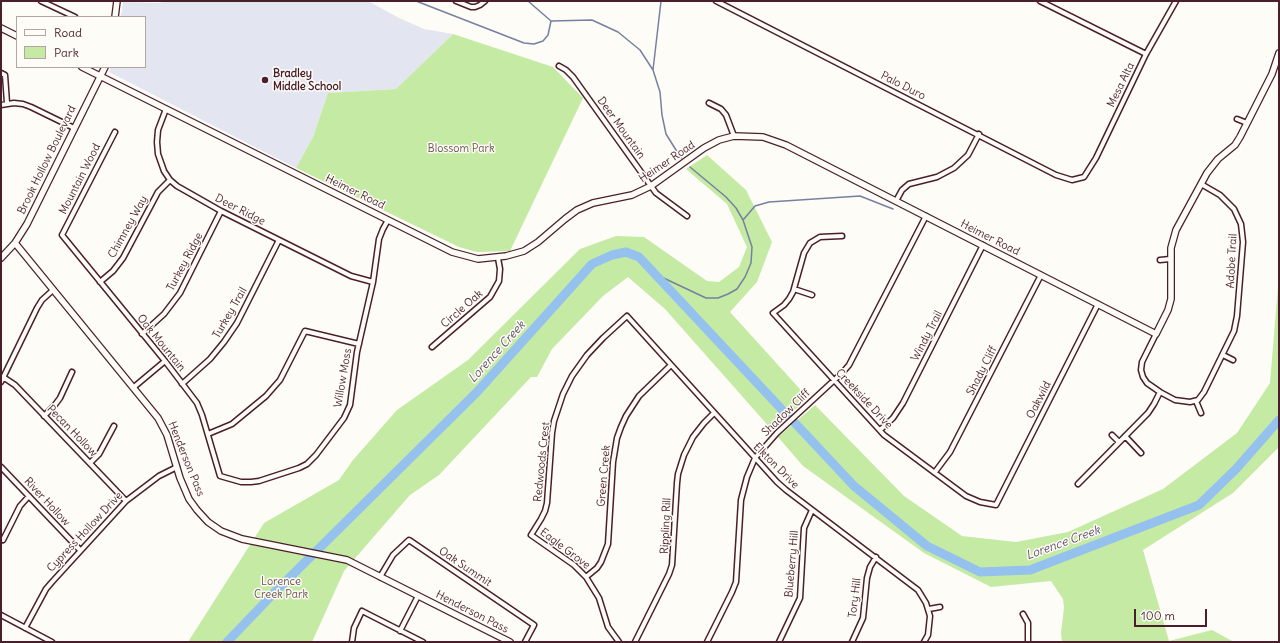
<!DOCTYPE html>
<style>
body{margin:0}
#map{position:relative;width:1280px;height:643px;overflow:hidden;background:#fdfcf7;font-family:Delius,sans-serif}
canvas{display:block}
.frame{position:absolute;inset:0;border:2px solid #4a1f2b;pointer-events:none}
.legend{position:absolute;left:16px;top:16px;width:130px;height:52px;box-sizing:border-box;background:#fdfcf7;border:1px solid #b5a4a5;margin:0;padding:5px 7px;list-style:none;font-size:12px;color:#4a1f2b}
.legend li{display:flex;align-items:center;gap:8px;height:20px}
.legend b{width:20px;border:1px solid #b5a4a5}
.scale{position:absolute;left:1134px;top:609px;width:73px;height:18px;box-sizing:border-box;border:2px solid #4a1f2b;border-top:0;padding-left:5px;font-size:12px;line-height:14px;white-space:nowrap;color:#4a1f2b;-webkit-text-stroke:3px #fdfcf7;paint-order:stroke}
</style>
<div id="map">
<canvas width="1280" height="643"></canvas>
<div class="frame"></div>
<ul class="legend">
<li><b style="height:5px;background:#fdfcf7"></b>Road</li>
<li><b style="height:11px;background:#c5eaa4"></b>Park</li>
</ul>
<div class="scale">100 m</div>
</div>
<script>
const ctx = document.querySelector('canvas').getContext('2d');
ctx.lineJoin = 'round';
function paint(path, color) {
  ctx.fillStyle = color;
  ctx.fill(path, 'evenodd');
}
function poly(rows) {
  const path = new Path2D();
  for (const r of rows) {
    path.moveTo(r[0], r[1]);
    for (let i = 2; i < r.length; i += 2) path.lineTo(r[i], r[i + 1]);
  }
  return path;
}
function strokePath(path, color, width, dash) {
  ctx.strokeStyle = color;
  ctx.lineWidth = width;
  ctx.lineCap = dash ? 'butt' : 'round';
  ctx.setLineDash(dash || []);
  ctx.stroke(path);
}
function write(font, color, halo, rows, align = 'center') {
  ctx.font = font + ' Delius,sans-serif';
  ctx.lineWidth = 3;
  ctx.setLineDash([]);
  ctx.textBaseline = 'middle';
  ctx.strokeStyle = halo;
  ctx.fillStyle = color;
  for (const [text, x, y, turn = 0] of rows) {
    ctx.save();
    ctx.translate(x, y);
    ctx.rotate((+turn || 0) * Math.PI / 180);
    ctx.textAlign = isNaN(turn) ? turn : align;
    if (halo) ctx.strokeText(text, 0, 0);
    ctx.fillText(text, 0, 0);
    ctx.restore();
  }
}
const built = poly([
 [169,1,368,1,399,18,424,29,453,34,396,89,328,93,313,137,296,168,109,72,111,67,145,67,145,17,121,17,123,2,158,3]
]);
const green = poly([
 [453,34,553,67,583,98,510,251,477,252,459,247,296,168,313,137,328,93,396,89],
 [707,155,746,190,772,242,757,282,730,312,808,398,772,430,665,309,628,277,603,296,552,349,537,377,531,377,439,475,410,495,344,571,312,642,188,642,264,523,339,480,353,460,397,410,468,360,580,249,616,236,644,237,707,281,719,282,739,267,747,247,727,204,686,169],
 [1279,274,1279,447,1233,493,1143,550,1169,641,1212,630,1234,642,1062,642,1061,633,1064,608,1063,599,1051,581,991,587,924,553,803,466,778,437,815,405,904,496,962,536,1016,542,1068,532,1163,489,1237,433,1270,383]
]);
const stream = poly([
 [416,1,524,43,534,44,543,41,548,35,551,21],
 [528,1,551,21,592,20,618,32,640,50,653,70,660,92,662,115,666,134,681,158],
 [653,70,661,1],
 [743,220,755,206,769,202,860,196,893,209],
 [655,274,706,298,718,298,728,294,737,289,745,277,751,263,752,247,743,220,736,208,726,197,690,167]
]);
const river = poly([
 [795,423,854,486,927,546,980,572,1030,570,1199,505,1236,469,1279,420],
 [227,642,275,592,477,392,592,264,612,255,626,252,639,257,788,416]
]);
const street = poly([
 [41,1,75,17],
 [456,1,471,7,475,7,480,5,485,1],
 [716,1,1056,175,1072,180,1084,177,1096,158,1146,54,1176,1],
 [1040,1,1146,54],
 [559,66,566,70,573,77,656,193,687,216],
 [1,73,5,75,7,103],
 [709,103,721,109,726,115,734,136],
 [1,105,14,103,23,104,31,107,74,128],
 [166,109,158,130,157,142,158,154,164,171,170,180,177,186,221,211,351,276,373,282],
 [1237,119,1247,123],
 [115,132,62,235,165,361,197,403,202,415,220,476,241,482,251,482,259,481,299,468,307,464,316,455,344,418,350,405,357,352,373,282,379,239,383,229,388,220],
 [896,201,902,190,909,184,937,177,954,168,968,155,979,134],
 [842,236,820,237,810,243,804,253,793,292,789,299,784,305,773,313,884,435,966,496,980,502,996,505,1098,304],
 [1160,260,1170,259],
 [100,282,113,271,123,258,158,192,170,180],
 [794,289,812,295],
 [142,334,164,314,180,293,221,211],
 [1156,334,1142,362,1141,370,1143,377,1147,383,1160,392,1175,400,1190,402,1198,400,1204,392,1234,331,1237,316,1243,242,1241,224,1234,209,1220,195,1201,184],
 [432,347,490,297,499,281,500,269,498,258],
 [1223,355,1233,360],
 [3,377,15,385,126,501],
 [1,382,37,308,42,300,53,290],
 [182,384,210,359,224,342,237,323,279,240],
 [134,387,165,361],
 [1196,401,1201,413],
 [44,416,54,406,60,398,72,372],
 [880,430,893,418,903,403,983,245],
 [208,434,232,424,266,396,280,380,305,331,359,344],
 [1112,435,1119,442],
 [1125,436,1141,453],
 [90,463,99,454,114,426],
 [1,467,80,550],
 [935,472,950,452,1041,275],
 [1078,484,1148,413,1154,404,1160,392],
 [3,540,20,506,29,496],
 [380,577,393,555,409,540,534,625,525,642],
 [586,577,597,568,601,562,608,544,613,462,617,438,621,427,626,416,639,396,671,365],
 [929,609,940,607],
 [1023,614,1028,623,1028,642],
 [1,615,52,642],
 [25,628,46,589,52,582,126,501,159,476,177,467],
 [400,631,418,596],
 [352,642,354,628,362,611,423,642],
 [619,642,608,627,599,598,586,577,574,565,531,535,541,519,545,511,547,503,552,433,554,421,563,394,572,376,587,355,603,338,627,316,777,482,786,490,918,590,926,603,930,616,928,635,924,642],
 [635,642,669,574,672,565,677,483,678,474,684,455,693,437,704,423,714,413],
 [707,642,732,592,736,582,741,500,747,477,755,458,777,433,843,372,849,365,926,216],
 [779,642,800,598,804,528,812,510],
 [852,642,863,618,867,578,870,567,876,557]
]);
const secondary = poly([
 [115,17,117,1],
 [1,28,17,36],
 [82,67,452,252,478,259,506,256,524,251,538,242,565,219,577,210,593,203,632,195,651,186,704,148,719,140,734,136,763,137,786,145,1156,334,1168,310,1171,299,1171,248,1176,230,1207,173,1218,159,1235,145,1240,137,1272,74,1279,53],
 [15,243,158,418,167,435,180,478,189,499,197,510,208,522,221,531,242,539,347,560,510,642],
 [1,258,15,243,27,224,105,67]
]);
const markers = [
 [265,80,4,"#4a1f2b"]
];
const poiNames = [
 ["Bradley",273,74],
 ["Middle School",273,87]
];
const streetNames = [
 ["Mesa Alta",1121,85,-64],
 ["Palo Duro",903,86,27],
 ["Deer Mountain",621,128,54],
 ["Brook Hollow Boulevard",47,160,-64],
 ["Heimer Road",667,162,-34],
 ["Mountain Wood",80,179,-63],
 ["Heimer Road",355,192,26],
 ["Deer Ridge",240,210,27],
 ["Chimney Way",128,227,-61],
 ["Heimer Road",990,238,27],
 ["Adobe Trail",1232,261,-87],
 ["Turkey Ridge",185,262,-62],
 ["Circle Oak",462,309,-41],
 ["Turkey Trail",230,313,-60],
 ["Windy Trail",927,336,-63],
 ["Oak Mountain",161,343,51],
 ["Shady Cliff",982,371,-63],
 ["Willow Moss",343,378,-80],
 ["Creekside Drive",864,399,47],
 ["Oakwild",1039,400,-63],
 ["Shadow Cliff",786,413,-44],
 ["Pecan Hollow",72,431,46],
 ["Henderson Pass",186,459,68],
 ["Redwoods Crest",542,462,-84],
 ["Elkton Drive",776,466,45],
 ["Green Creek",604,476,-85],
 ["River Hollow",47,502,47],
 ["Rippling Rill",666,526,-87],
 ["Cypress Hollow Drive",85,532,-47],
 ["Eagle Grove",565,549,37],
 ["Blueberry Hill",792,564,-85],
 ["Oak Summit",465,567,34],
 ["Tory Hill",855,598,-83],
 ["Henderson Pass",472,612,27]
];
const parkNames = [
 ["Blossom Park",461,149],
 ["Lorence",281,582],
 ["Creek Park",281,595]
];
const waterNames = [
 ["Lorence Creek",497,352,-48],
 ["Lorence Creek",1063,543,-20]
];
paint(built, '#e3e5f0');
paint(green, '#c5eaa4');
strokePath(stream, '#7780a0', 1.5);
strokePath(river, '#95c1ee', 9);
strokePath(street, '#4a1f2b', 7);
strokePath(secondary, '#4a1f2b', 8);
strokePath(street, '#fdfcf7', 4);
strokePath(secondary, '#fdfcf7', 5.5);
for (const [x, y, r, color] of markers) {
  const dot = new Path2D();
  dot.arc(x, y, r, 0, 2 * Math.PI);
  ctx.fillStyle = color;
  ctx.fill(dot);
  strokePath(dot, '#fdfcf7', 1.5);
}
write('bold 11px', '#4a1f2b', '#fdfcf7', poiNames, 'left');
write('11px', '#4a1f2b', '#fdfcf7', streetNames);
write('11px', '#695249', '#fdfcf7', parkNames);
write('italic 12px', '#605066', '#fdfcf7', waterNames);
</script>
